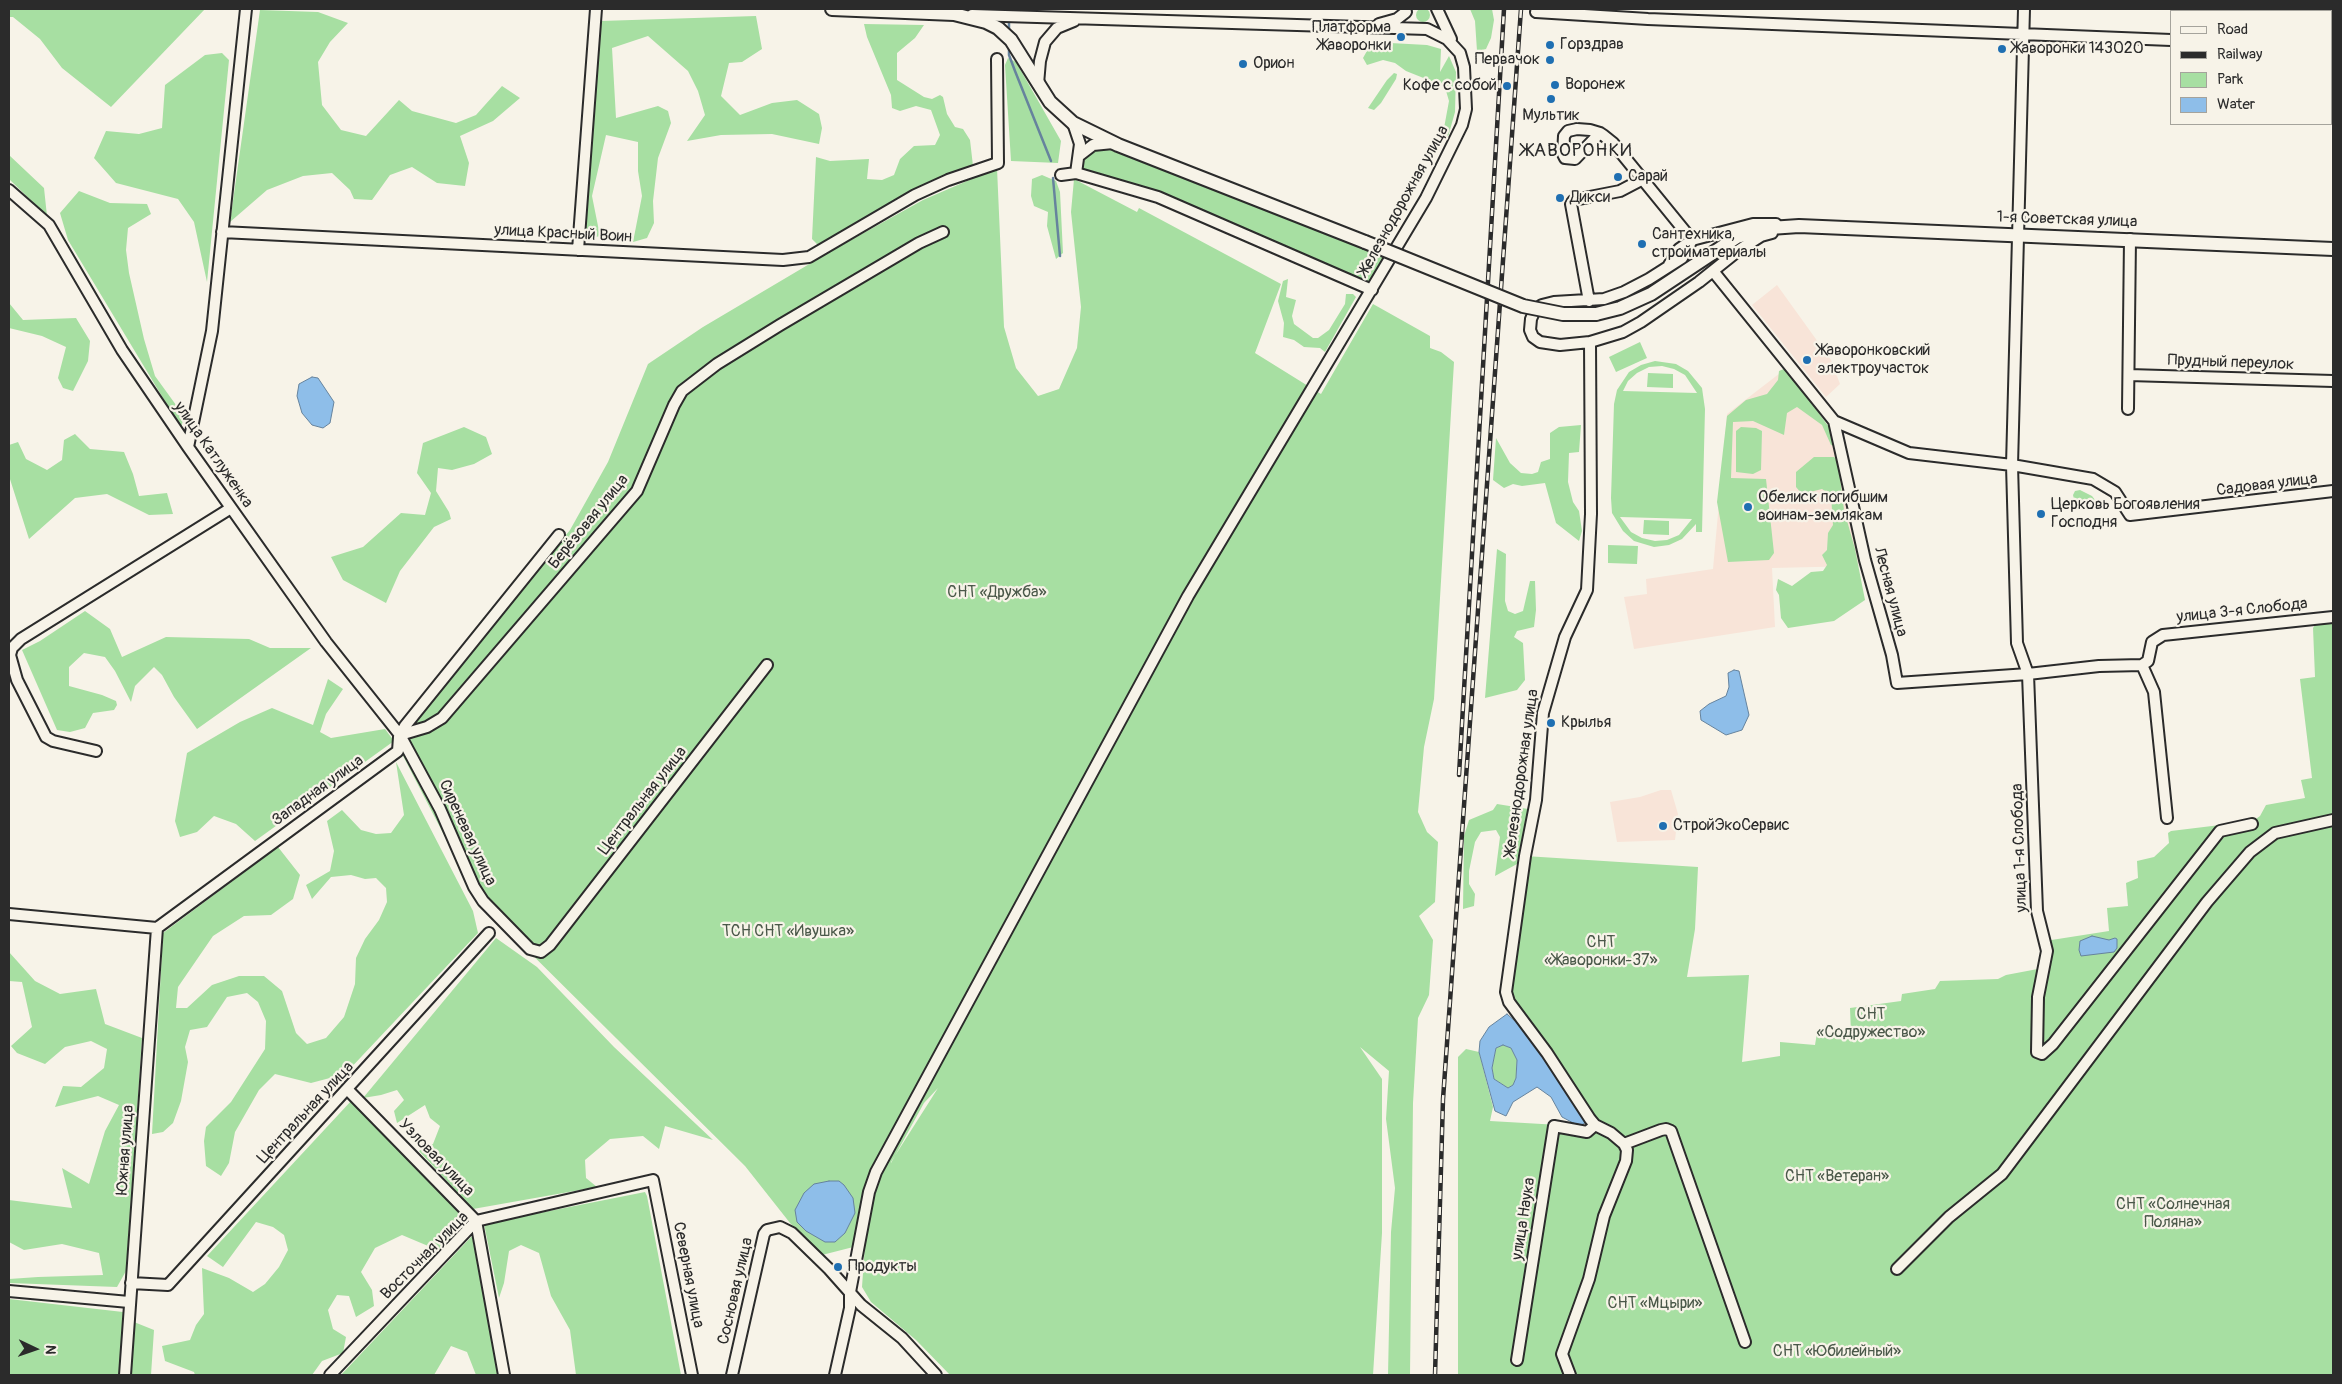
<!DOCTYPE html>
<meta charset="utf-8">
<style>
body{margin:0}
#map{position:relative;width:2342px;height:1384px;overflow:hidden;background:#f7f3e8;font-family:Pangolin,sans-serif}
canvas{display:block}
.frame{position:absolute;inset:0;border:10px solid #2b2b2b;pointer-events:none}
.legend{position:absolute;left:2170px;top:10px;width:162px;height:115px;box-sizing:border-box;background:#f7f3e8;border:1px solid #a5a39c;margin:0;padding:6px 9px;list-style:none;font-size:15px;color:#2b2b2b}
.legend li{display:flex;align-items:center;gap:10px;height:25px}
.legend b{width:25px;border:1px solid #a5a39c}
.north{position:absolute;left:10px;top:1324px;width:50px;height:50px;-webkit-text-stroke:4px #f7f3e8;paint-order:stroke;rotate:93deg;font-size:14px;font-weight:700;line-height:20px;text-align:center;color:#2b2b2b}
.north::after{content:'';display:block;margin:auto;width:18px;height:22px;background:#2b2b2b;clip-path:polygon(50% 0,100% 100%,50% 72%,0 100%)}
</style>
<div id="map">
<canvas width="2342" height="1384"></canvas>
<div class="frame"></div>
<ul class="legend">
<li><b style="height:6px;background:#f7f3e8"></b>Road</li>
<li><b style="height:6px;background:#2b2b2b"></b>Railway</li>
<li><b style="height:14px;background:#a7dfa2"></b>Park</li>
<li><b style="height:14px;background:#8ebee9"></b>Water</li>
</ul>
<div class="north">N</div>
</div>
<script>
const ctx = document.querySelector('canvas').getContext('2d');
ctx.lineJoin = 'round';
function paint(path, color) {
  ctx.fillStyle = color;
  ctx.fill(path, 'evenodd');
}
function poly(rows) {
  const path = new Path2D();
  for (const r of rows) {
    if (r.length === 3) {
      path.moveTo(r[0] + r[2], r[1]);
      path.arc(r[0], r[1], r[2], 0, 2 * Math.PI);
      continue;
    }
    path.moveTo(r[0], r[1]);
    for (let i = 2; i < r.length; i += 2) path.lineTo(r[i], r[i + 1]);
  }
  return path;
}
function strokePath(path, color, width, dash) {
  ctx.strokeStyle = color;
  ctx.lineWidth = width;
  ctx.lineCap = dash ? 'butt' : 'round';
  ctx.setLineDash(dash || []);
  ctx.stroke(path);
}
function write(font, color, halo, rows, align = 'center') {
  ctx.font = font + ' Pangolin,sans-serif';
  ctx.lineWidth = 4.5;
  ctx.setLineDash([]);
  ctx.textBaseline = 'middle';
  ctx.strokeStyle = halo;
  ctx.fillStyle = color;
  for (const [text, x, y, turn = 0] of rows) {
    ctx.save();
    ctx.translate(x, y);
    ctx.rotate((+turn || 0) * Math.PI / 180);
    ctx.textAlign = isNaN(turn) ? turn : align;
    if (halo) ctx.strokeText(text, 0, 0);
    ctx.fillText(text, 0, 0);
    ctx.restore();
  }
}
const built = poly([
 [1777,285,1831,360,1840,384,1826,397,1752,305],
 [1784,370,1834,443,1859,566,1772,568,1775,627,1634,649,1624,597,1647,594,1646,579,1713,569,1727,414],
 [1661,790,1671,790,1678,814,1675,840,1617,842,1610,802,1640,797]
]);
const green = poly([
 [1423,15,7],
 [9,9,205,9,111,107,62,68,40,39,13,17,9,17],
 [1470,9,1492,9,1494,20,1491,38,1486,49,1477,51,1475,21],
 [260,10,318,12,348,23,330,42,318,62,322,105,341,130,366,136,399,100,412,111,456,123,476,115,502,86,520,98,493,121,460,136,469,163,465,186,437,183,412,167,390,175,372,200,354,199,350,190,332,173,303,176,267,190,230,222],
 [756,16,762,49,742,62,729,63,721,96,740,115,772,103,797,100,819,114,822,128,819,144,772,134,721,135,687,141,705,115,698,91,688,71,648,36,612,48,616,118,658,106,668,111,671,123,658,158,653,201,654,223,647,238,633,242,642,196,638,171,638,142,606,135,592,196,600,236,584,240,601,21],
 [864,24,924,25,915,38,897,53,897,80,924,97,932,99,940,95,943,97,947,114,955,127,963,129,970,140,973,166,932,183,821,248,812,239,816,157,830,161,869,159,867,179,882,180,894,175,900,159,914,146,935,145,940,135,931,110,916,106,900,111,892,108,891,95,867,37],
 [1372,42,1427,45,1441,49,1440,72,1449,56,1456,72,1455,112,1448,137,1444,128,1449,101,1444,84,1431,81,1406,71,1395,63,1383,60,1367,65,1363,58],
 [222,53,229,60,207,282,194,222,178,199,116,183,94,158,106,131,139,134,162,128,165,85,205,55],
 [1008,58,1016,62,1061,141,1058,163,1011,161,1005,65],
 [1394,73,1397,74,1396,79,1381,103,1374,110,1368,108,1387,80],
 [1110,147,1378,252,1377,255,1385,258,1370,282,1362,284,1261,239,1079,172,1083,160,1091,150],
 [9,155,44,188,47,216,9,179],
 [997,168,1004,327,1016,368,1038,396,1059,389,1077,348,1081,307,1071,212,1074,179,1137,212,1139,208,1281,284,1255,353,1321,394,1373,304,1430,336,1430,348,1441,352,1454,362,1434,699,1424,747,1418,812,1427,832,1438,842,1435,902,1419,916,1433,940,1429,995,1418,1018,1413,1103,1410,1375,1388,1375,1391,1232,1395,1188,1386,1119,1389,1071,1360,1047,1382,1079,1382,1233,1373,1375,950,1375,916,1340,871,1302,862,1287,865,1244,822,1255,790,1223,745,1166,488,911,473,891,402,754,409,739,409,726,570,530,608,462,648,364,703,327,833,250,923,200],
 [938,1088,891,1162,891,1163,924,1103],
 [1042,175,1056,181,1060,192,1063,253,1056,259,1047,226,1048,212,1034,206,1031,196,1032,179],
 [79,191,110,203,147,204,151,214,128,228,126,250,129,273,144,339,155,376,184,416,181,428,68,240,60,213],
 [1288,279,1286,297,1296,300,1292,316,1294,324,1313,338,1318,338,1329,330,1345,304,1346,294,1353,294,1356,297,1325,352,1320,348,1304,347,1294,340,1283,337,1284,323,1278,301,1283,281],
 [9,303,23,320,76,318,90,341,88,361,73,391,63,388,58,378,66,347,42,336,9,328],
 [1640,342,1647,358,1616,372,1609,357],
 [1655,361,1676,364,1688,371,1702,388,1705,409,1702,532,1696,532,1696,524,1682,539,1669,545,1654,547,1634,541,1623,531,1612,513,1611,498,1614,404,1617,390,1629,372,1641,365],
 [1662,366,1674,369,1685,375,1697,393,1623,391,1628,381,1637,373,1649,367],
 [1620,517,1692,519,1679,535,1667,540,1655,541,1642,538,1631,532],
 [1786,368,1831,430,1835,446,1831,445,1822,425,1797,407,1787,413,1784,435,1753,421,1733,422,1731,478,1766,479,1774,553,1769,560,1728,562,1717,502,1727,416,1746,400,1767,394,1778,380,1779,371],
 [1648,373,1673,374,1673,388,1647,387],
 [1581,425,1579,452,1569,453,1568,482,1573,502,1579,511,1582,531,1579,541,1556,523,1545,483,1522,486,1513,484,1504,488,1493,480,1496,438,1510,463,1521,473,1532,474,1538,472,1541,462,1550,459,1550,433,1559,427],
 [464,427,486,437,492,454,474,464,452,470,438,468,436,491,449,512,451,519,434,527,400,571,386,603,343,580,331,557,363,547,401,513,425,515,431,493,417,473,423,443],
 [1741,427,1756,428,1762,431,1761,470,1753,474,1736,472,1736,431],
 [75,434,90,449,124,452,133,474,139,496,167,493,173,514,149,515,107,494,75,498,29,539,9,476,9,445,18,442,26,459,47,470,62,460,64,440],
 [1814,457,1834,457,1838,461,1844,510,1855,549,1865,600,1834,621,1788,628,1781,618,1779,595,1776,590,1778,579,1792,586,1811,572,1823,571,1827,565,1822,555,1827,550,1828,533,1833,525,1831,495,1822,489,1802,494,1796,487,1796,472],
 [2080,490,2092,496,2095,500,2092,508,2085,509,2075,503,2073,495,2075,491],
 [1644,520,1669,521,1669,535,1643,534],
 [1608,545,1638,546,1637,564,1608,563],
 [1497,549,1506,554,1505,601,1508,611,1515,614,1523,611,1530,581,1535,581,1536,610,1534,627,1517,631,1514,637,1523,643,1525,680,1517,690,1485,698],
 [85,611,110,629,122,657,166,637,249,639,270,648,311,648,197,729,174,697,162,675,154,667,135,686,131,702,115,671,105,657,84,653,69,667,69,686,102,695,116,701,117,705,114,710,93,713,85,728,70,732,57,730,22,650,40,641],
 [2333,622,2333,1375,1458,1375,1458,1057,1466,1049,1479,1052,1493,1107,1490,1121,1594,1127,1506,997,1525,856,1698,867,1695,929,1687,977,1749,975,1742,1062,1780,1056,1780,1042,1815,1045,1817,1033,1851,1033,1850,1008,1901,1001,1902,994,1935,989,1940,981,1998,979,2006,975,2043,968,2045,941,2109,931,2107,908,2128,906,2126,883,2138,878,2137,861,2154,857,2169,843,2168,833,2171,831,2253,821,2260,816,2266,805,2305,798,2301,780,2312,778,2300,679,2315,677,2313,628,2315,625],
 [328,679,343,689,326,714,320,732,331,738,385,729,394,741,255,841,236,824,214,816,197,832,180,837,175,821,187,753,240,722,272,708,313,725],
 [396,762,473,911,478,933,345,1074,311,1083,275,1074,259,1090,235,1132,229,1163,221,1176,206,1166,204,1141,206,1127,231,1102,265,1049,266,1021,258,1002,247,993,227,997,207,1027,190,1030,185,1047,188,1062,181,1101,173,1123,163,1132,152,1134,163,933,278,847,300,875,293,899,271,915,244,916,213,936,178,987,176,1008,187,1008,212,985,239,976,264,976,282,991,296,1033,307,1044,326,1038,344,1017,355,984,356,958,365,939,379,920,387,902,386,888,376,878,365,879,351,875,331,877,312,899,306,885,330,871,334,851,327,821,342,810,361,830,376,834,391,833,404,815],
 [1497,804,1528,809,1517,864,1495,876,1500,837,1496,830,1481,832,1475,842,1469,871,1469,884,1475,894,1474,906,1463,909,1464,836,1469,820,1493,810],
 [496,938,537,967,614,1047,713,1140,665,1126,659,1149,643,1136,610,1139,585,1160,586,1178,597,1187,473,1209,419,1151,433,1144,440,1126,430,1118,425,1105,397,1123,394,1111,404,1100,397,1090,381,1095,363,1098],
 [9,952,35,981,60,994,96,989,105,1024,142,1038,126,1271,117,1287,9,1283,9,1279,38,1277,103,1275,99,1253,62,1244,24,1250,9,1242,9,1200,72,1208,62,1168,89,1184,105,1131,119,1105,98,1096,55,1107,63,1086,81,1087,104,1068,107,1049,91,1041,65,1047,45,1064,17,1053,11,1046,32,1027,22,982,9,981],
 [1503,1045,1511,1048,1517,1060,1516,1078,1513,1085,1508,1088,1494,1079,1492,1068,1496,1048],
 [352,1100,469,1220,440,1251,402,1235,375,1248,361,1272,372,1290,374,1306,356,1317,349,1296,337,1295,328,1310,333,1329,346,1337,343,1353,322,1361,312,1375,195,1375,194,1372,165,1361,162,1346,190,1340,196,1325,204,1314,202,1268,229,1278,253,1292,265,1284,279,1267,288,1250,284,1235,273,1227,256,1222,223,1267,207,1256],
 [645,1192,647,1196,681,1375,576,1375,570,1330,551,1296,539,1253,521,1245,509,1251,504,1283,499,1298,484,1224],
 [472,1236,498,1375,476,1375,467,1352,451,1346,434,1375,341,1375],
 [9,1299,123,1312,120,1375,9,1375],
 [134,1322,154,1330,151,1375,131,1375]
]);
const water = poly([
 [312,377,318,378,334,402,330,423,323,428,312,425,302,413,297,396,299,384,312,377],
 [1734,670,1739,671,1749,715,1742,730,1726,735,1701,720,1700,711,1709,704,1726,696,1729,687,1728,673,1734,670],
 [2092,936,2109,940,2115,938,2117,939,2117,948,2114,952,2081,956,2079,950,2080,941,2092,936],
 [1507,1014,1524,1029,1584,1118,1585,1123,1579,1126,1562,1117,1551,1097,1537,1087,1513,1102,1506,1116,1495,1111,1479,1052,1480,1041,1489,1027,1507,1014],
 [1503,1045,1511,1048,1517,1060,1516,1078,1513,1085,1508,1088,1494,1079,1492,1068,1496,1048,1503,1045],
 [829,1181,839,1181,844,1185,853,1198,855,1213,845,1233,835,1242,825,1242,806,1231,797,1222,795,1210,804,1193,814,1184,829,1181]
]);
const stream = poly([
 [1009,33,1009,23],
 [1009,46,1009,55,1015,71,1051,161],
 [1053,178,1060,256]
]);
const minor = poly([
 [1437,9,1451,39],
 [1537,9,1536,12,1648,19,2171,40],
 [2024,9,2012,465,2017,643,2028,674,2037,911,2047,951,2038,997,2037,1052,2042,1054,2053,1044,2220,831,2252,824],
 [1379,24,1397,19,1406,12],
 [2331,48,2333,48],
 [1038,84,1040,61,1045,42,1057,28,1074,21],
 [1073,123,1080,144,1076,173,1158,197,1372,290],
 [1600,133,1575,159,1565,158,1563,154,1564,136,1568,131,1577,129,1590,130,1600,133,1603,135,1613,143,1692,240],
 [1080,155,1093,145,1113,143],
 [1061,175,1076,173],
 [9,190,49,225,122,350,188,447,326,642,400,735,440,809,474,887,483,901,530,949,541,952,550,945,767,665],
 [222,232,783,260,809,257,915,195,948,180,998,163,997,59],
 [1692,240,1682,258,1649,279,1624,292,1604,299,1554,302,1542,305,1535,310,1531,319,1530,330,1533,337,1540,342,1560,345,1590,342,1623,332,1641,322,1699,282,1739,250,1761,236,1772,233],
 [578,250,596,9],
 [1669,265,1679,249,1692,240,1753,224,1776,224],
 [1713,271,1834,421,1865,560,1892,655,1897,683,2028,674,2099,666,2142,665,2148,661,2152,642,2163,635,2333,617],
 [1589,301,1571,204,1574,200,1620,191,1643,179],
 [2129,375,2333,381],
 [2128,409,2130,239],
 [1834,421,1909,453,2012,465,2093,479,2115,492,2130,515,2333,491],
 [188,447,212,331,246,9],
 [2142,665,2154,692,2167,818],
 [400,735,427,727,442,718,637,491,674,405,682,391,717,364,780,325,919,243,943,232],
 [96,751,53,741,46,737,17,680,10,655,12,648,21,639,231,508],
 [9,914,157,928,398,751,399,737,405,726,559,535],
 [348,1090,476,1221,504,1375],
 [1624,1144,1661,1130,1666,1129,1671,1131,1745,1342],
 [1897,1269,1949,1217,2002,1174,2207,902,2250,852,2275,833,2333,820],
 [131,1283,168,1285,489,933],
 [9,1291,129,1302],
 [1517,1360,1554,1126,1587,1132,1595,1125],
 [125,1375,157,928],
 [330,1375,476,1221,653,1180,692,1375],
 [732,1375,764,1234,767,1230,780,1227,792,1233,829,1269,861,1305,902,1338,936,1375],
 [835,1375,850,1308,850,1292,869,1192,876,1172,1188,596,1426,198,1462,125,1466,109,1464,67,1460,53,1447,39,1427,29,972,15],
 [1570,1375,1562,1354,1589,1279,1604,1216,1626,1161,1627,1150,1624,1144,1611,1133,1595,1125,1590,1119,1547,1053,1509,1002,1506,992,1525,856,1536,800,1543,713,1565,637,1587,590,1591,514,1590,342]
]);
const major = poly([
 [832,9,954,14,986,22,998,28,1011,40,1050,102,1073,123,1118,145,1365,242],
 [1596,314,1620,308,1651,294,1737,237,1770,228,1799,226,2333,249]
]);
const rail = poly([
 [1459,775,1504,9],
 [1435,1375,1443,1099,1521,9]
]);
const majorBridge = poly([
 [1365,242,1523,306,1563,314,1596,314]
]);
const markers = [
 [1401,37,5,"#1f6fb2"],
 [1550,45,5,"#1f6fb2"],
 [2002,49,5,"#1f6fb2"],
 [1550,60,5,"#1f6fb2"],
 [1243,64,5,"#1f6fb2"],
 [1555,85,5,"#1f6fb2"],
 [1507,86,5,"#1f6fb2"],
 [1551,99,5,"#1f6fb2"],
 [1618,177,5,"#1f6fb2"],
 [1560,198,5,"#1f6fb2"],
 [1642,244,5,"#1f6fb2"],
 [1807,360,5,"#1f6fb2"],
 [1748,507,5,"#1f6fb2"],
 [2041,514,5,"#1f6fb2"],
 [1551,723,5,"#1f6fb2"],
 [1663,826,5,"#1f6fb2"],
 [838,1267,5,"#1f6fb2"]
];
const poiNames = [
 ["Платформа",1391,28,"right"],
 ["Жаворонки",1391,46,"right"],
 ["Горздрав",1560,45],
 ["Жаворонки 143020",2012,49],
 ["Первачок",1540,60,"right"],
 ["Орион",1253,64],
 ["Воронеж",1565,85],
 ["Кофе с собой",1497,86,"right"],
 ["Мультик",1551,116,"center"],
 ["Сарай",1628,177],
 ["Дикси",1570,198],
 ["Сантехника,",1652,235],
 ["стройматериалы",1652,253],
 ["Жаворонковский",1817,351],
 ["электроучасток",1817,369],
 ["Обелиск погибшим",1758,498],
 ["воинам-землякам",1758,516],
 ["Церковь Богоявления",2051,505],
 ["Господня",2051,523],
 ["Крылья",1561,723],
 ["СтройЭкоСервис",1673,826],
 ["Продукты",848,1267]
];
const streetNames = [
 ["Железнодорожная улица",1404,201,-61],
 ["1-я Советская улица",2067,220,2],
 ["улица Красный Воин",563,234,3],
 ["Прудный переулок",2231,363,2],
 ["улица Катлуженка",213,455,55],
 ["Садовая улица",2267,485,-7],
 ["Берёзовая улица",589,522,-51],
 ["Лесная улица",1890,592,75],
 ["улица 3-я Слобода",2242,611,-6],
 ["Железнодорожная улица",1522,773,-82],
 ["Западная улица",318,791,-36],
 ["Центральная улица",643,801,-52],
 ["Сиреневая улица",467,833,65],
 ["улица 1-я Слобода",2020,848,-92],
 ["Центральная улица",306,1113,-47],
 ["Южная улица",126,1150,-86],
 ["Узловая улица",436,1158,46],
 ["улица Наука",1524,1219,-81],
 ["Восточная улица",425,1256,-45],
 ["Северная улица",688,1275,79],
 ["Сосновая улица",736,1291,-77]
];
const parkNames = [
 ["СНТ «Дружба»",997,593],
 ["ТСН СНТ «Ивушка»",788,932],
 ["СНТ",1601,943],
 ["«Жаворонки-37»",1601,961],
 ["СНТ",1871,1015],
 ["«Содружество»",1871,1033],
 ["СНТ «Ветеран»",1837,1177],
 ["СНТ «Солнечная",2173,1205],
 ["Поляна»",2173,1223],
 ["СНТ «Мцыри»",1655,1304],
 ["СНТ «Юбилейный»",1837,1352]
];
const quarterNames = [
 ["ЖАВОРОНКИ",1577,151]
];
paint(built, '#f8e4d8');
paint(green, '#a7dfa2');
paint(water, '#8ebee9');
strokePath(water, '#66839d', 1);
strokePath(stream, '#66839d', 2.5);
strokePath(minor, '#2b2b2b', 14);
strokePath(major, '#2b2b2b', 16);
strokePath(minor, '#f7f3e8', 10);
strokePath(major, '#f7f3e8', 12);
strokePath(rail, '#2b2b2b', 4.5);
strokePath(rail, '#f7f3e8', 2.5, [8]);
strokePath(majorBridge, '#2b2b2b', 16, []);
strokePath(majorBridge, '#f7f3e8', 12);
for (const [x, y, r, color] of markers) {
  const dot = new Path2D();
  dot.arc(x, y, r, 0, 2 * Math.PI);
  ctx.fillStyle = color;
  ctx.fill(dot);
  strokePath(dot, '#f7f3e8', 2);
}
write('16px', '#2b2b2b', '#f7f3e8', poiNames, 'left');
write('16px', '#2b2b2b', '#f7f3e8', streetNames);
write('16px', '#4a5849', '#f7f3e8', parkNames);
ctx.letterSpacing = '1px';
write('19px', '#2b2b2b', '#f7f3e8', quarterNames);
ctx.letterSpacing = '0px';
</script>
